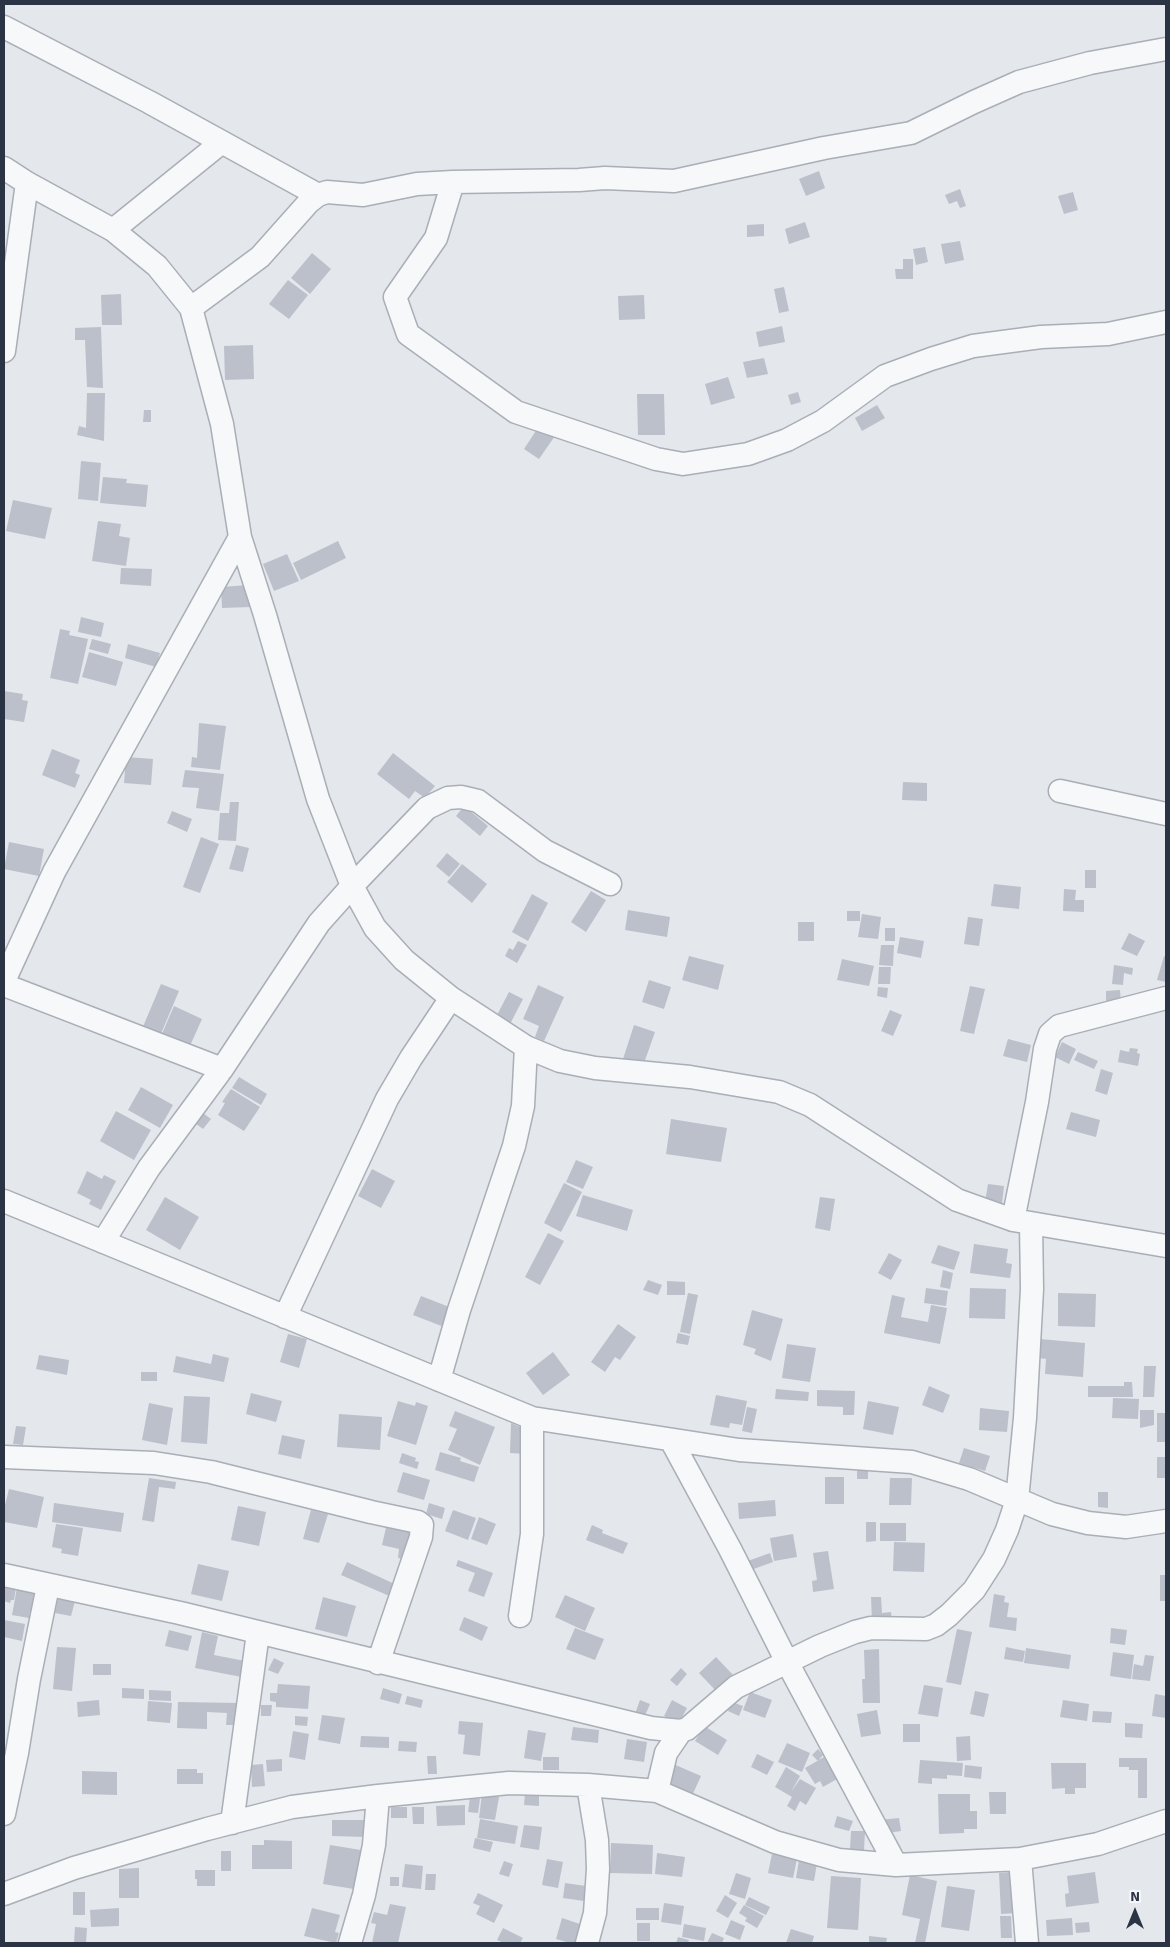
<!DOCTYPE html>
<style>
body{margin:0}
#map{position:relative;width:1170px;height:1947px;overflow:hidden;background:#e4e7ec;font-family:Signika,sans-serif}
canvas{display:block}
.frame{position:absolute;inset:0;border:5px solid #2b3445;pointer-events:none}
.north{position:absolute;left:1110px;top:1887px;width:50px;height:50px;-webkit-text-stroke:4px #f4f6f9;paint-order:stroke;rotate:0deg;font-size:14px;font-weight:700;line-height:20px;text-align:center;color:#2b3445}
.north::after{content:'';display:block;margin:auto;width:18px;height:22px;background:#2b3445;clip-path:polygon(50% 0,100% 100%,50% 72%,0 100%)}
</style>
<div id="map">
<canvas width="1170" height="1947"></canvas>
<div class="frame"></div>
<div class="north">N</div>
</div>
<script>
const ctx = document.querySelector('canvas').getContext('2d');
ctx.lineJoin = 'round';
function paint(path, color) {
  ctx.fillStyle = color;
  ctx.fill(path, 'evenodd');
}
function poly(rows) {
  const path = new Path2D();
  for (const r of rows) {
    path.moveTo(r[0], r[1]);
    for (let i = 2; i < r.length; i += 2) path.lineTo(r[i], r[i + 1]);
  }
  return path;
}
function strokePath(path, color, width, dash) {
  ctx.strokeStyle = color;
  ctx.lineWidth = width;
  ctx.lineCap = dash ? 'butt' : 'round';
  ctx.setLineDash(dash || []);
  ctx.stroke(path);
}
const building = poly([
 [819,171,825,188,806,196,799,179],
 [960,189,966,206,960,208,957,201,949,204,945,195],
 [1073,192,1078,210,1064,214,1058,196],
 [805,222,810,237,789,244,785,229],
 [764,224,764,236,747,237,747,225],
 [960,241,964,260,945,264,941,244],
 [925,247,928,262,916,265,913,249],
 [312,253,331,269,310,294,291,278],
 [903,259,913,259,913,279,896,279,895,269,903,269],
 [288,280,308,295,289,319,269,304],
 [784,287,789,311,779,313,774,289],
 [121,294,122,325,102,325,101,295],
 [644,295,645,319,619,320,618,296],
 [782,326,785,342,759,347,756,332],
 [101,327,103,388,87,387,85,340,75,340,75,328],
 [253,345,254,379,225,380,224,346],
 [764,358,768,374,747,378,743,362],
 [728,377,735,398,711,405,705,384],
 [798,392,801,402,791,405,788,395],
 [87,393,105,393,104,441,77,435,79,426,86,428],
 [637,394,664,394,665,435,638,435],
 [877,405,885,418,862,431,855,418],
 [144,410,151,410,151,422,143,422],
 [541,423,557,433,539,459,524,449],
 [81,461,101,463,98,501,78,499],
 [103,477,127,479,126,483,148,485,146,507,100,503],
 [13,500,52,508,45,539,6,531],
 [98,521,121,524,119,536,130,538,126,566,92,561],
 [338,541,346,558,301,580,293,563],
 [287,554,299,581,274,591,263,564],
 [121,568,152,569,151,586,120,584],
 [249,585,250,607,222,608,221,587],
 [81,617,104,623,101,637,78,632],
 [60,629,70,631,69,635,88,639,78,684,50,678],
 [92,639,111,644,108,654,89,649],
 [128,644,160,653,156,667,125,658],
 [89,652,123,662,116,686,82,677],
 [4,691,23,694,22,700,28,701,24,722,4,719],
 [199,723,226,726,220,770,191,767,192,757,197,758],
 [52,749,80,760,75,773,80,775,75,788,42,775],
 [393,753,435,786,425,798,415,791,409,799,377,774],
 [126,757,153,759,151,785,124,783],
 [185,770,224,774,219,811,196,808,199,788,182,787],
 [903,782,927,783,927,801,902,800],
 [230,802,239,802,236,841,218,840,220,813,229,813],
 [464,806,488,826,480,836,456,816],
 [172,811,192,819,187,832,167,823],
 [201,837,219,844,200,893,183,887],
 [9,842,44,849,39,876,4,869],
 [236,845,249,848,243,872,229,869],
 [447,853,460,864,449,877,436,866],
 [462,864,487,884,472,903,447,882],
 [1085,870,1096,870,1096,888,1085,888],
 [994,884,1021,887,1019,909,991,906],
 [1064,889,1076,890,1075,900,1084,900,1084,912,1063,911],
 [591,891,606,900,586,932,571,922],
 [532,894,548,903,528,941,512,932],
 [628,910,670,917,667,937,625,930],
 [847,911,860,911,860,921,847,921],
 [862,914,881,917,878,939,858,937],
 [968,917,983,919,979,946,964,944],
 [798,922,814,922,814,941,798,941],
 [885,928,895,928,895,941,885,941],
 [1129,933,1145,941,1137,956,1121,949],
 [900,937,924,941,921,958,897,953],
 [518,941,527,945,517,963,505,956,509,948,513,950],
 [881,945,894,945,893,966,879,965],
 [689,956,724,965,718,990,682,980],
 [1164,956,1166,957,1166,982,1157,980],
 [842,959,874,966,869,986,837,980],
 [1114,965,1133,968,1132,975,1124,973,1123,985,1112,984],
 [879,967,891,967,890,984,878,984],
 [649,980,671,987,664,1009,642,1002],
 [161,984,179,991,160,1036,142,1029],
 [538,985,564,997,544,1041,535,1037,539,1026,523,1019],
 [970,986,985,989,974,1034,960,1031],
 [878,987,888,988,887,998,877,996],
 [1120,990,1121,1002,1106,1002,1106,991],
 [509,992,523,999,510,1024,496,1017],
 [174,1006,202,1019,189,1048,161,1036],
 [890,1010,902,1015,893,1036,881,1031],
 [634,1025,655,1032,643,1066,623,1059],
 [1008,1039,1031,1045,1027,1062,1003,1056],
 [1062,1042,1076,1049,1069,1064,1055,1057],
 [1130,1048,1138,1049,1137,1053,1140,1054,1138,1066,1118,1062,1120,1050,1129,1052],
 [1078,1052,1098,1061,1094,1069,1074,1060],
 [1101,1069,1113,1073,1107,1095,1095,1091],
 [239,1077,267,1094,261,1105,232,1088],
 [141,1087,173,1105,160,1128,128,1110],
 [231,1089,260,1107,244,1131,218,1115,225,1103,222,1102],
 [199,1110,211,1119,203,1129,192,1121],
 [116,1111,151,1130,134,1160,100,1141],
 [1071,1112,1100,1120,1096,1137,1066,1129],
 [671,1119,727,1128,721,1162,666,1154],
 [576,1160,593,1167,583,1189,566,1182],
 [372,1169,395,1181,381,1208,358,1196],
 [87,1171,102,1179,104,1175,116,1181,101,1210,89,1204,91,1200,77,1193],
 [564,1183,582,1192,561,1232,544,1223],
 [988,1184,1004,1186,1002,1204,985,1202],
 [583,1195,633,1210,627,1231,576,1216],
 [165,1197,199,1217,180,1250,146,1230],
 [820,1197,835,1199,830,1231,815,1228],
 [548,1233,564,1241,540,1285,525,1277],
 [974,1244,1008,1249,1006,1263,1012,1264,1010,1278,970,1273],
 [938,1245,960,1252,954,1270,931,1263],
 [889,1253,902,1260,891,1280,878,1273],
 [943,1270,953,1273,950,1289,940,1287],
 [648,1280,662,1285,658,1295,643,1290],
 [667,1281,685,1282,685,1295,667,1295],
 [926,1288,948,1291,946,1306,924,1303],
 [970,1288,1006,1289,1005,1319,969,1318],
 [688,1293,698,1295,690,1334,680,1332],
 [1058,1293,1096,1294,1095,1327,1058,1326],
 [892,1295,905,1298,901,1317,928,1322,931,1305,947,1308,940,1344,884,1333],
 [421,1296,452,1308,444,1327,413,1315],
 [752,1310,783,1319,771,1361,754,1354,756,1349,743,1345],
 [618,1324,636,1337,620,1360,615,1357,605,1372,591,1362],
 [678,1333,690,1336,688,1345,676,1343],
 [288,1334,307,1339,299,1368,280,1362],
 [1040,1339,1085,1343,1083,1377,1045,1374,1046,1359,1038,1358],
 [787,1344,816,1348,810,1382,782,1378],
 [553,1352,570,1375,543,1395,526,1373],
 [213,1354,229,1358,224,1382,173,1372,176,1356,211,1364],
 [39,1355,69,1360,67,1375,36,1369],
 [1144,1366,1156,1366,1154,1397,1143,1397],
 [141,1372,157,1372,157,1381,141,1381],
 [1124,1382,1132,1382,1133,1397,1088,1397,1088,1386,1124,1386],
 [929,1386,950,1395,943,1413,922,1405],
 [776,1389,809,1392,808,1401,775,1399],
 [817,1390,855,1391,854,1415,843,1415,843,1407,817,1406],
 [251,1393,282,1401,276,1422,246,1414],
 [716,1395,747,1401,742,1425,730,1423,729,1428,710,1425],
 [184,1396,210,1397,207,1444,181,1442],
 [1113,1398,1139,1399,1138,1419,1112,1418],
 [398,1401,415,1406,416,1402,428,1406,416,1445,387,1436],
 [868,1401,899,1407,893,1435,863,1429],
 [149,1403,173,1408,167,1445,142,1440],
 [747,1407,757,1409,752,1433,742,1431],
 [980,1408,1009,1411,1007,1432,979,1430],
 [1140,1410,1154,1410,1154,1425,1140,1428],
 [455,1411,495,1427,480,1465,448,1450,457,1429,449,1426],
 [1157,1413,1166,1413,1166,1442,1157,1442],
 [339,1414,382,1417,380,1450,337,1447],
 [511,1423,527,1430,526,1454,510,1453],
 [16,1426,26,1427,23,1445,13,1444],
 [282,1435,305,1440,301,1459,278,1454],
 [964,1448,990,1456,985,1471,959,1463],
 [440,1452,461,1458,460,1461,479,1467,474,1482,435,1470],
 [402,1453,416,1458,415,1461,419,1462,417,1469,399,1463],
 [1157,1457,1166,1457,1166,1478,1157,1478],
 [857,1464,868,1464,868,1479,857,1479],
 [403,1472,430,1480,424,1500,397,1492],
 [825,1477,844,1477,844,1504,825,1504],
 [149,1478,176,1482,175,1489,159,1487,154,1522,142,1520],
 [890,1478,912,1478,911,1505,889,1505],
 [9,1489,44,1497,37,1528,4,1522,4,1509],
 [1098,1492,1108,1492,1108,1508,1098,1507],
 [775,1500,776,1516,739,1519,738,1503],
 [54,1503,124,1513,121,1532,52,1522],
 [429,1503,445,1508,442,1519,426,1514],
 [238,1506,266,1512,259,1546,231,1540],
 [311,1510,328,1514,319,1543,303,1539],
 [453,1510,476,1518,468,1540,445,1531],
 [479,1517,496,1524,487,1545,471,1539],
 [388,1519,416,1525,408,1560,398,1558,399,1549,382,1545],
 [866,1522,876,1522,876,1541,866,1542],
 [880,1523,906,1523,906,1541,880,1541],
 [56,1524,83,1528,78,1556,61,1553,62,1549,52,1547],
 [592,1525,603,1530,602,1533,628,1543,623,1554,586,1540],
 [793,1534,797,1557,774,1561,770,1538],
 [894,1542,925,1543,924,1572,893,1571],
 [828,1551,834,1589,813,1592,812,1581,817,1580,813,1553],
 [770,1553,773,1562,748,1571,745,1562],
 [458,1560,493,1573,484,1597,468,1591,475,1573,456,1566],
 [347,1562,399,1586,394,1598,341,1575],
 [198,1564,229,1571,222,1601,191,1594],
 [1160,1575,1166,1575,1166,1601,1160,1601],
 [4,1586,16,1588,14,1600,11,1600,10,1603,4,1601],
 [17,1588,39,1592,35,1612,30,1611,29,1618,12,1615],
 [994,1594,1005,1596,1004,1602,1009,1603,1007,1617,1017,1618,1016,1631,989,1627],
 [565,1595,595,1608,585,1631,555,1617],
 [58,1597,75,1601,71,1616,55,1613],
 [323,1597,356,1606,347,1637,315,1629],
 [871,1597,881,1597,882,1613,891,1612,892,1621,872,1622],
 [464,1617,488,1627,482,1641,459,1630],
 [4,1620,25,1624,22,1641,4,1637],
 [575,1628,604,1639,595,1660,566,1649],
 [1111,1628,1127,1630,1125,1645,1110,1643],
 [957,1629,972,1632,961,1685,946,1682],
 [169,1630,192,1636,188,1651,165,1646],
 [202,1632,218,1636,214,1655,250,1662,247,1678,195,1668],
 [57,1647,76,1648,72,1691,53,1689],
 [1006,1647,1025,1651,1023,1662,1004,1659],
 [1026,1648,1071,1655,1069,1669,1024,1663],
 [879,1649,880,1703,863,1703,862,1679,865,1679,864,1650],
 [1113,1652,1134,1655,1131,1679,1110,1676],
 [1145,1655,1154,1656,1150,1681,1132,1679,1134,1664,1143,1666],
 [716,1657,734,1676,717,1692,699,1673],
 [274,1658,284,1663,278,1674,268,1670],
 [93,1664,111,1664,111,1675,93,1675],
 [681,1668,687,1674,677,1686,670,1680],
 [278,1684,310,1686,308,1709,276,1707,276,1702,270,1701,270,1693,277,1693],
 [924,1685,943,1688,938,1717,918,1714],
 [122,1688,144,1689,144,1699,122,1698],
 [383,1688,402,1694,399,1704,380,1699],
 [149,1690,171,1691,171,1701,149,1700],
 [975,1691,989,1694,984,1717,970,1714],
 [750,1692,772,1700,765,1718,743,1710],
 [1155,1694,1166,1696,1166,1718,1152,1716],
 [407,1696,423,1700,421,1708,405,1704],
 [99,1700,100,1715,78,1717,77,1702],
 [640,1700,650,1704,644,1718,635,1714],
 [672,1700,687,1708,679,1723,664,1716],
 [1063,1700,1089,1704,1087,1721,1060,1717],
 [148,1701,172,1703,170,1723,147,1721],
 [178,1702,239,1703,238,1725,226,1725,227,1713,207,1712,207,1729,177,1728],
 [732,1702,743,1706,739,1716,728,1711],
 [261,1705,272,1705,271,1716,261,1716],
 [877,1710,881,1734,861,1737,857,1714],
 [1093,1711,1112,1712,1111,1723,1092,1722],
 [322,1715,345,1718,340,1744,318,1740],
 [295,1716,308,1717,307,1726,295,1725],
 [459,1721,483,1723,480,1756,463,1754,465,1735,458,1734],
 [1125,1723,1143,1724,1142,1738,1125,1737],
 [903,1724,920,1724,920,1742,903,1742],
 [704,1726,727,1740,718,1755,695,1741],
 [573,1727,599,1730,598,1743,571,1740],
 [528,1730,546,1733,541,1761,524,1758],
 [293,1731,309,1734,305,1760,289,1757],
 [361,1736,389,1737,389,1748,360,1747],
 [970,1736,971,1760,957,1761,956,1737],
 [627,1739,647,1742,644,1762,624,1759],
 [399,1741,417,1742,416,1752,398,1751],
 [787,1743,810,1753,802,1772,778,1762],
 [818,1749,823,1755,818,1761,812,1755],
 [757,1754,774,1762,767,1775,751,1767],
 [427,1756,436,1756,437,1774,428,1774],
 [543,1757,559,1757,559,1770,543,1770],
 [824,1757,837,1779,823,1787,820,1781,815,1784,805,1768],
 [1119,1758,1147,1758,1147,1798,1138,1798,1138,1770,1129,1770,1129,1767,1119,1767],
 [282,1759,282,1771,267,1772,266,1760],
 [920,1760,963,1763,962,1776,947,1775,947,1779,932,1778,932,1784,918,1783],
 [671,1763,701,1776,691,1798,661,1785],
 [1051,1763,1086,1763,1086,1788,1075,1788,1075,1794,1065,1794,1065,1788,1052,1789],
 [263,1764,265,1786,252,1787,251,1765],
 [965,1765,982,1767,981,1779,964,1777],
 [786,1767,800,1776,791,1792,800,1779,816,1788,806,1805,800,1801,795,1811,787,1806,792,1797,775,1787],
 [177,1769,197,1769,197,1773,203,1773,203,1784,177,1784],
 [82,1771,117,1772,117,1795,82,1794],
 [989,1792,1006,1792,1006,1814,990,1814],
 [525,1793,539,1794,539,1806,524,1805],
 [482,1794,499,1797,495,1820,479,1818],
 [938,1794,970,1794,970,1811,977,1811,977,1829,964,1829,964,1833,939,1834],
 [470,1797,480,1799,478,1813,468,1812],
 [465,1805,465,1825,437,1826,436,1806],
 [391,1807,407,1807,407,1818,391,1818],
 [412,1807,424,1807,424,1824,413,1824],
 [837,1816,853,1821,849,1831,834,1827],
 [899,1818,901,1831,881,1834,879,1820],
 [480,1819,518,1826,515,1844,477,1838],
 [332,1820,366,1820,366,1837,332,1836],
 [524,1825,542,1827,539,1850,520,1847],
 [851,1831,865,1831,864,1850,850,1850],
 [475,1838,493,1842,490,1852,473,1848],
 [264,1840,292,1841,292,1869,252,1869,252,1845,264,1845],
 [611,1843,653,1845,652,1874,610,1873],
 [330,1845,361,1850,354,1889,323,1884],
 [221,1851,231,1851,231,1871,221,1871],
 [657,1853,685,1857,682,1877,655,1874],
 [772,1854,797,1859,793,1878,768,1873],
 [547,1859,563,1862,558,1888,542,1885],
 [799,1860,817,1863,814,1881,796,1878],
 [504,1861,513,1864,509,1877,499,1874],
 [405,1864,423,1866,421,1889,402,1887],
 [139,1868,139,1898,119,1898,119,1869],
 [195,1870,215,1870,215,1886,197,1886,197,1879,195,1879],
 [1014,1872,1016,1913,1001,1914,999,1873],
 [1095,1872,1099,1903,1066,1907,1065,1894,1069,1893,1067,1876],
 [736,1873,751,1878,745,1899,729,1894],
 [426,1874,436,1874,435,1890,425,1890],
 [910,1875,937,1881,925,1943,915,1943,920,1919,902,1915],
 [831,1876,861,1878,858,1930,827,1928],
 [390,1877,399,1877,399,1886,390,1886],
 [565,1883,586,1886,584,1901,563,1898],
 [947,1886,975,1890,969,1931,941,1927],
 [73,1892,85,1892,85,1915,73,1915],
 [478,1893,503,1905,494,1923,476,1914,480,1906,473,1903],
 [725,1895,737,1903,728,1918,716,1911],
 [749,1897,770,1907,766,1915,745,1905],
 [664,1903,684,1906,681,1925,661,1922],
 [390,1904,406,1907,398,1943,372,1943,376,1924,371,1923,374,1912,387,1915],
 [744,1905,764,1916,757,1928,745,1921,747,1918,739,1913],
 [119,1908,119,1926,91,1927,90,1910],
 [312,1908,340,1915,335,1932,339,1933,336,1943,304,1936],
 [636,1908,659,1908,659,1920,636,1920],
 [1000,1916,1011,1916,1012,1938,1001,1938],
 [562,1918,583,1925,577,1943,570,1943,556,1939],
 [1072,1918,1073,1935,1047,1936,1046,1920],
 [731,1920,745,1926,740,1940,725,1934],
 [1089,1922,1090,1932,1076,1933,1075,1923],
 [637,1923,650,1923,650,1941,637,1941],
 [684,1924,706,1928,704,1941,682,1937],
 [75,1927,87,1928,86,1943,74,1943],
 [503,1928,523,1938,520,1943,504,1943,497,1940],
 [791,1929,814,1936,812,1943,786,1943],
 [712,1933,724,1938,722,1943,707,1943],
 [869,1936,887,1938,886,1943,869,1943],
 [678,1937,689,1940,688,1943,676,1943]
]);
const minor = poly([
 [4,27,149,102,318,195],
 [4,168,27,183,113,230,157,266,191,308,222,424,240,537,265,615,318,799,352,886,375,928,404,960,451,998,526,1047,560,1061,595,1068,690,1077,779,1092,810,1105,957,1200,1013,1220,1166,1246],
 [453,182,436,238,395,297,408,334,516,412,656,459,683,464,748,454,787,440,823,421,885,376,931,359,973,346,1041,337,1108,334,1166,322],
 [113,230,222,142],
 [191,308,260,257,309,202,318,195,327,192,363,195,417,184,453,182,579,180,605,178,674,181,824,148,911,133,974,102,1019,82,1090,63,1166,49],
 [4,351,27,183],
 [1060,791,1166,814],
 [4,981,54,872,240,537],
 [4,985,222,1069],
 [4,1201,532,1418,739,1450,912,1462,969,1479,1052,1514,1088,1523,1126,1527,1166,1521],
 [1013,1220,1037,1102,1045,1049,1050,1034,1059,1026,1166,998],
 [103,1242,149,1168,222,1069,319,923,352,886,427,808,448,798,461,797,478,801,545,851,610,884],
 [285,1317,387,1099,411,1058,451,998],
 [439,1380,459,1310,514,1146,523,1106,526,1047],
 [671,1440,730,1549,787,1662,896,1865],
 [4,1457,154,1463,211,1472,371,1512,418,1522,422,1525,421,1537,378,1663],
 [4,1575,180,1613,651,1728,681,1731,687,1729,736,1687,820,1646,855,1632,871,1628,926,1629,936,1625,949,1615,974,1590,994,1559,1007,1530,1017,1500,1025,1418,1032,1289,1031,1223],
 [520,1616,532,1534,532,1418],
 [657,1791,666,1753,681,1731],
 [4,1814,17,1753,29,1679,48,1586],
 [232,1823,258,1633],
 [1020,1859,1027,1943],
 [4,1894,74,1868,207,1829,292,1807,378,1796,509,1783,588,1785,657,1791,775,1842,839,1860,896,1865,1020,1859,1098,1844,1166,1821],
 [350,1943,364,1895,374,1845,378,1796],
 [587,1943,595,1913,598,1869,597,1840,588,1785]
]);
paint(building, '#bbc0ca');
strokePath(minor, '#a9aeb7', 25);
strokePath(minor, '#f7f8fa', 22);
</script>
